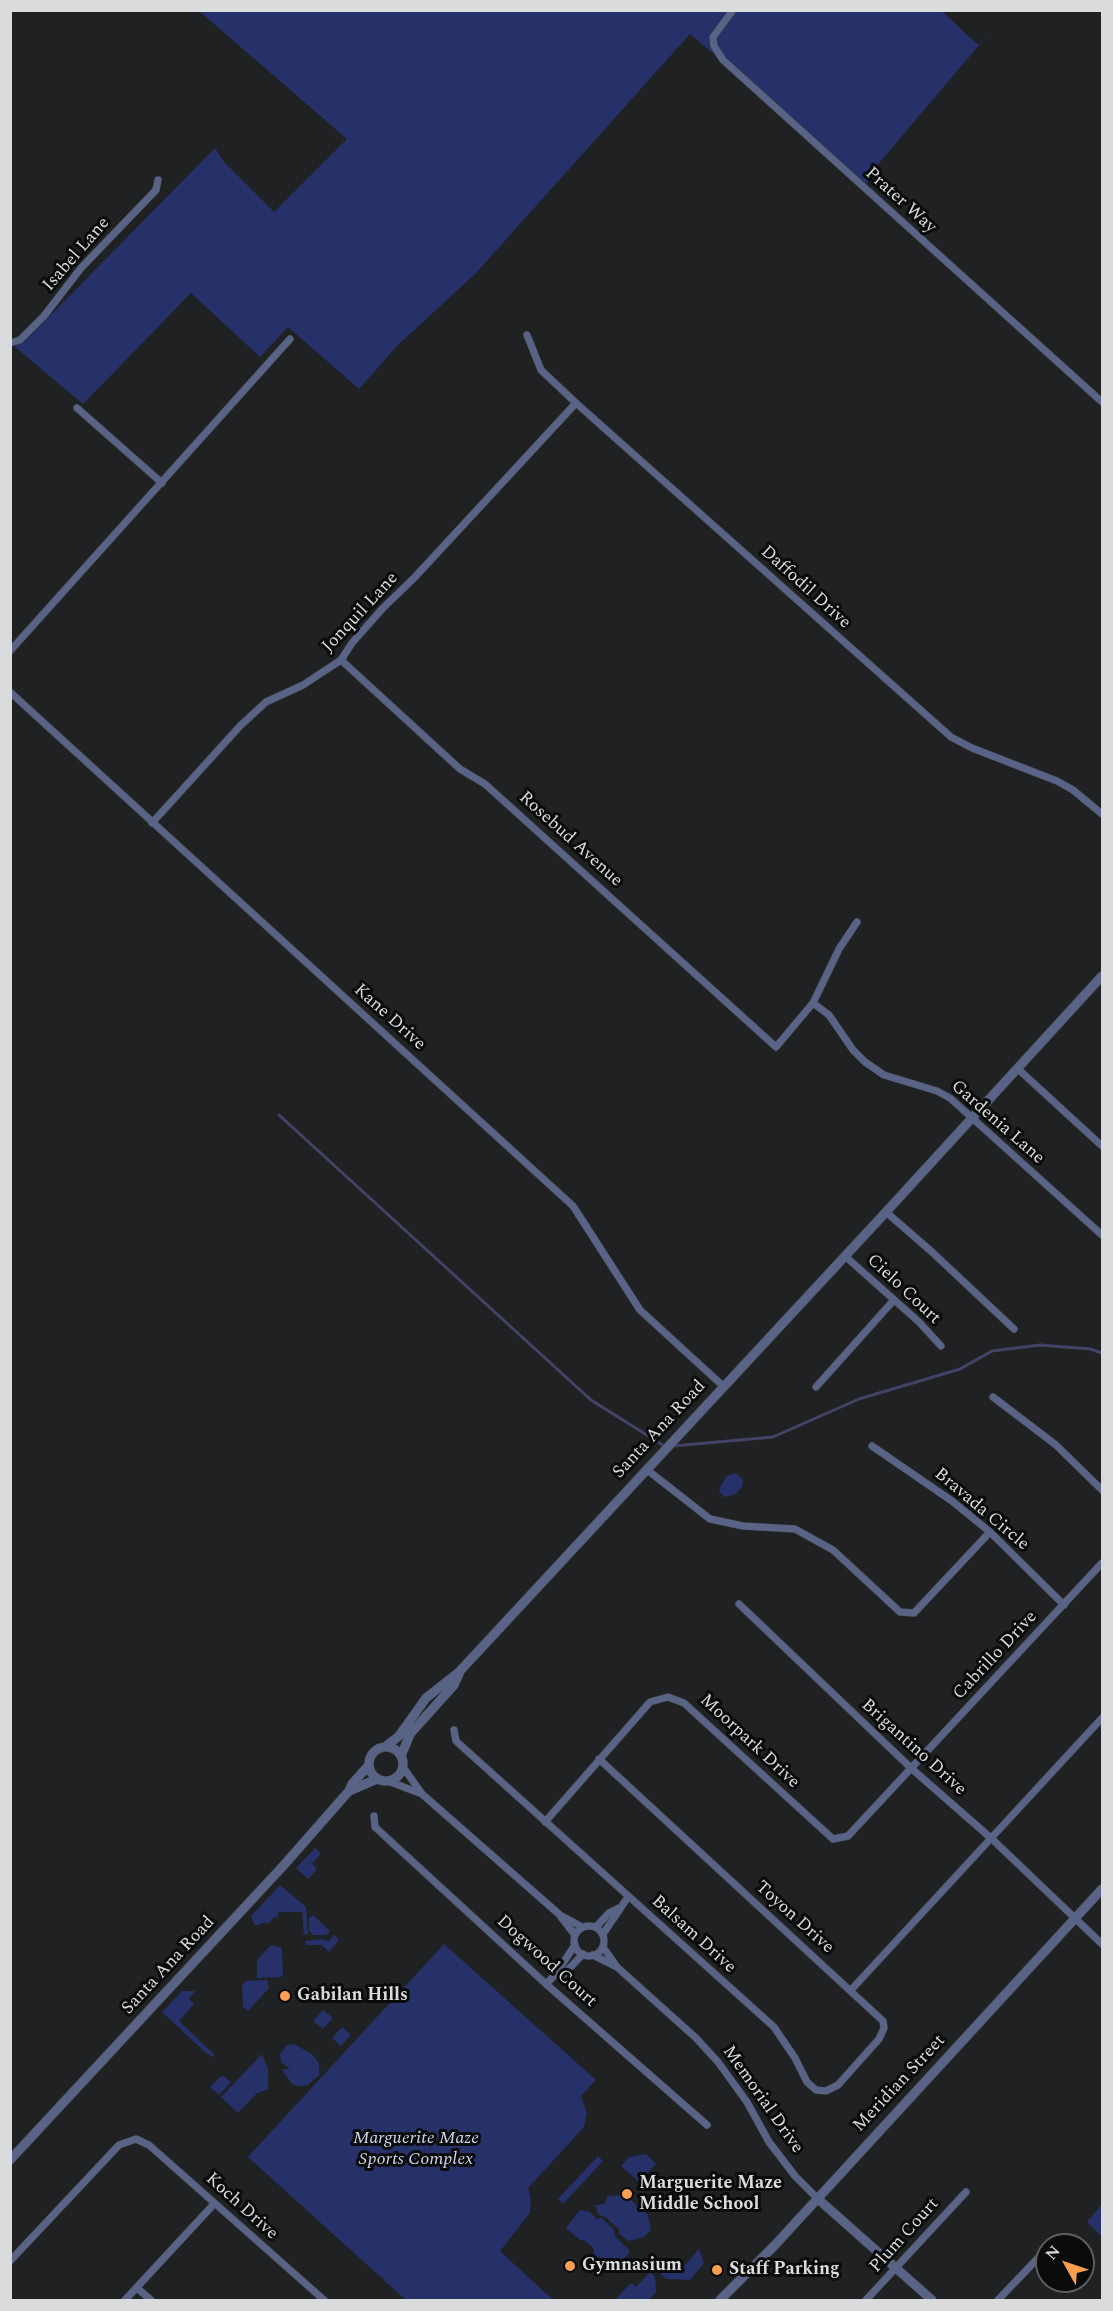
<!DOCTYPE html>
<style>
body{margin:0}
#map{position:relative;width:1113px;height:2311px;overflow:hidden;background:#202123;font-family:Spectral,serif}
canvas{display:block}
.frame{position:absolute;inset:0;border:12px solid #dadbdc;pointer-events:none}
.north{position:absolute;left:1035px;top:2233px;width:60px;height:60px;box-sizing:border-box;background:#0a0b0b;border:2px solid #5d5e5f;border-radius:50%;rotate:310deg;font-size:16px;font-weight:700;line-height:24px;text-align:center;color:#dadbdc}
.north::after{content:'';display:block;margin:auto;width:21px;height:27px;background:#fb9e50;clip-path:polygon(50% 0,100% 100%,50% 72%,0 100%)}
</style>
<div id="map">
<canvas width="1113" height="2311"></canvas>
<div class="frame"></div>
<div class="north">N</div>
</div>
<script>
const ctx = document.querySelector('canvas').getContext('2d');
ctx.lineJoin = 'round';
function paint(path, color) {
  ctx.fillStyle = color;
  ctx.fill(path, 'evenodd');
}
function poly(rows) {
  const path = new Path2D();
  for (const r of rows) {
    if (r.length === 3) {
      path.moveTo(r[0] + r[2], r[1]);
      path.arc(r[0], r[1], r[2], 0, 2 * Math.PI);
      continue;
    }
    path.moveTo(r[0], r[1]);
    for (let i = 2; i < r.length; i += 2) path.lineTo(r[i], r[i + 1]);
  }
  return path;
}
function strokePath(path, color, width, dash) {
  ctx.strokeStyle = color;
  ctx.lineWidth = width;
  ctx.lineCap = dash ? 'butt' : 'round';
  ctx.setLineDash(dash || []);
  ctx.stroke(path);
}
function write(font, color, halo, rows, align = 'center') {
  ctx.font = font + ' Spectral,serif';
  ctx.lineWidth = 6;
  ctx.setLineDash([]);
  ctx.textBaseline = 'middle';
  ctx.strokeStyle = halo;
  ctx.fillStyle = color;
  for (const [text, x, y, turn = 0] of rows) {
    ctx.save();
    ctx.translate(x, y);
    ctx.rotate((+turn || 0) * Math.PI / 180);
    ctx.textAlign = isNaN(turn) ? turn : align;
    if (halo) ctx.strokeText(text, 0, 0);
    ctx.fillText(text, 0, 0);
    ctx.restore();
  }
}
const green = poly([
 [941,10,978,45,991,31,880,162,866,184,690,34,476,273,397,346,359,389,288,327,260,357,191,293,83,404,14,346,25,341,215,148,224,162,274,212,347,139,199,11],
 [736,1473,743,1480,742,1487,734,1495,724,1497,719,1491,722,1483,727,1476],
 [315,1848,321,1854,312,1864,317,1869,308,1879,296,1868],
 [280,1885,306,1907,308,1934,304,1935,302,1912,278,1912,278,1917,274,1917,268,1924,265,1922,255,1926,251,1916],
 [313,1915,330,1931,327,1935,313,1935,309,1931,309,1918],
 [334,1935,339,1940,329,1952,322,1945,306,1945,305,1941,322,1939,329,1941],
 [444,1944,596,2080,581,2096,587,2113,584,2127,528,2188,531,2200,530,2213,500,2251,553,2300,406,2300,248,2157],
 [271,1945,282,1948,283,1974,281,1977,257,1978,257,1960],
 [267,1980,269,1988,248,2011,243,2007,242,1986,246,1981],
 [182,1991,195,1991,189,1999,194,2004,179,2021,215,2055,214,2057,206,2053,162,2012],
 [323,2010,333,2018,323,2029,313,2021],
 [342,2027,351,2035,341,2046,332,2038],
 [294,2044,312,2054,319,2063,319,2075,308,2085,297,2086,292,2084,284,2073,283,2069,290,2069,281,2062,280,2054,287,2045],
 [262,2054,268,2069,268,2089,256,2094,238,2113,221,2097],
 [222,2075,231,2082,219,2095,210,2087],
 [646,2154,656,2164,639,2182,621,2166,629,2157],
 [598,2156,603,2161,563,2204,558,2199],
 [625,2195,648,2215,651,2230,644,2237,628,2241,619,2234,619,2229,605,2217,599,2215,595,2205,605,2204,607,2196],
 [1102,2204,1102,2237,1087,2222],
 [580,2210,590,2212,596,2219,602,2218,614,2230,615,2236,630,2251,626,2257,621,2260,601,2260,594,2254,594,2249,584,2240,580,2240,566,2228],
 [699,2249,704,2263,690,2280,666,2279,661,2274,658,2269,664,2263,677,2274],
 [650,2272,655,2277,656,2292,649,2300,615,2300,631,2283,636,2287]
]);
const stream = poly([
 [279,1115,591,1400,666,1447],
 [673,1446,773,1437,859,1399,960,1369,992,1351,1040,1345,1090,1349,1102,1353]
]);
const minor = poly([
 [733,10,713,37,714,46,723,60,1102,402],
 [527,335,541,370,576,403,951,737,972,748,1057,781,1073,790,1102,814],
 [10,343,20,340,44,316,81,268,156,190,158,180],
 [77,408,162,483],
 [10,651,290,339],
 [341,660,460,769,485,784,776,1047,813,1003,839,949,857,922],
 [10,692,573,1206,640,1310,723,1386],
 [152,823,240,726,266,702,303,685,341,660,352,643,383,608,415,577,576,403],
 [813,1003,829,1015,853,1050,865,1062,884,1075,937,1091,950,1098,1102,1235],
 [1017,1068,1102,1146],
 [886,1212,932,1252,1014,1329],
 [845,1256,919,1322,941,1346],
 [816,1387,893,1301],
 [993,1397,1056,1445,1102,1490],
 [872,1446,952,1501,990,1532,1064,1605],
 [646,1469,710,1519,743,1526,795,1529,833,1550,900,1612,914,1613,990,1532],
 [739,1604,912,1769,992,1839,1102,1944],
 [454,1730,456,1741,774,2027,795,2058,807,2082,816,2090,826,2091,838,2085,879,2039,884,2028,883,2021,599,1759],
 [403,1767,422,1794,560,1915,582,1927],
 [388,1781,422,1794],
 [374,1816,375,1827,546,1984,707,2125],
 [545,1822,650,1702,668,1697,684,1703,833,1839,848,1836,1102,1563],
 [561,1917,575,1935],
 [589,1941,15],
 [596,1927,609,1913,619,1908],
 [603,1934,628,1897],
 [603,1947,617,1967,696,2038,718,2062,747,2102,769,2142,795,2176,818,2199],
 [593,1955,615,1966],
 [555,1975,564,1974,583,1954],
 [546,1984,555,1975,575,1945],
 [851,1990,1102,1718],
 [10,2261,119,2145,136,2139,149,2145,324,2300],
 [137,2288,151,2300],
 [125,2300,214,2204],
 [866,2300,966,2192],
 [998,2300,1039,2257]
]);
const tertiary = poly([
 [385,1747,399,1736,426,1698,459,1672,886,1212,1102,976],
 [386,1764,17],
 [401,1756,410,1734,454,1685,459,1674],
 [349,1791,377,1779],
 [10,2160,284,1865,349,1791,352,1784,369,1765],
 [818,2199,932,2300],
 [720,2300,775,2245,1102,1889]
]);
const markers = [
 [285,1996,6,"#fb9e50"],
 [627,2194,6,"#fb9e50"],
 [570,2266,6,"#fb9e50"],
 [717,2270,6,"#fb9e50"]
];
const streetNames = [
 ["Prater Way",900,201,42],
 ["Isabel Lane",77,255,-49],
 ["Daffodil Drive",805,588,42],
 ["Jonquil Lane",361,613,-47],
 ["Rosebud Avenue",570,840,42],
 ["Kane Drive",389,1018,42],
 ["Gardenia Lane",997,1123,41],
 ["Cielo Court",903,1290,43],
 ["Santa Ana Road",660,1430,-47],
 ["Bravada Circle",981,1510,40],
 ["Cabrillo Drive",996,1656,-47],
 ["Moorpark Drive",749,1742,43],
 ["Brigantino Drive",913,1748,42],
 ["Toyon Drive",794,1918,42],
 ["Balsam Drive",693,1935,42],
 ["Dogwood Court",546,1962,42],
 ["Santa Ana Road",169,1966,-47],
 ["Meridian Street",900,2084,-47],
 ["Memorial Drive",762,2100,55],
 ["Koch Drive",241,2207,42],
 ["Plum Court",905,2236,-48]
];
const poiNames = [
 ["Gabilan Hills",297,1996],
 ["Marguerite Maze",639,2184],
 ["Middle School",639,2205],
 ["Gymnasium",582,2266],
 ["Staff Parking",729,2270]
];
const parkNames = [
 ["Marguerite Maze",416,2139],
 ["Sports Complex",416,2160]
];
paint(green, '#26316a');
strokePath(stream, '#444266', 3);
strokePath(minor, '#3a3b3d', 8);
strokePath(tertiary, '#3a3b3d', 10);
strokePath(minor, '#586386', 7);
strokePath(tertiary, '#586386', 9);
for (const [x, y, r, color] of markers) {
  const dot = new Path2D();
  dot.arc(x, y, r, 0, 2 * Math.PI);
  ctx.fillStyle = color;
  ctx.fill(dot);
  strokePath(dot, '#0a0b0b', 2);
}
write('18px', '#dadbdc', '#0a0b0b', streetNames);
write('bold 18px', '#dadbdc', '#0a0b0b', poiNames, 'left');
write('italic 18px', '#cfd6ed', '#0a0b0b', parkNames);
</script>
